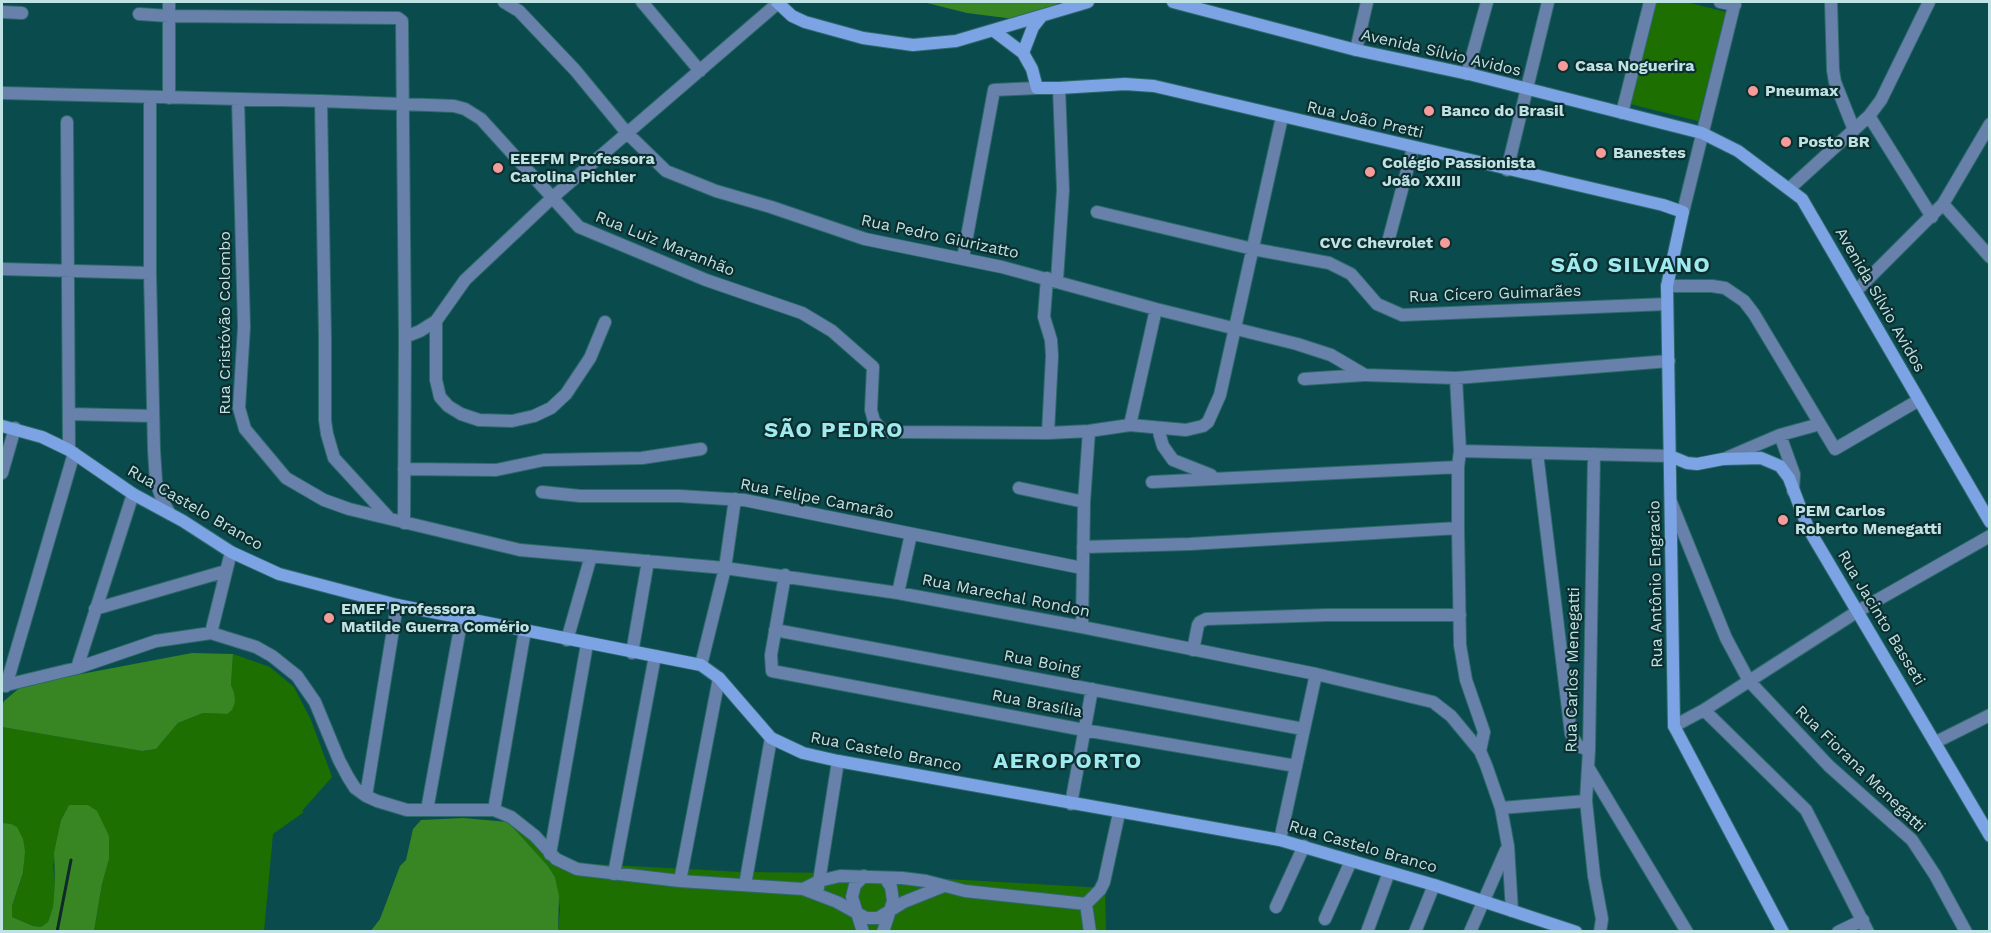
<!DOCTYPE html>
<meta charset="utf-8">
<style>
body{margin:0}
#map{position:relative;width:1991px;height:933px;overflow:hidden;background:#0a4b4e;font-family:"Work Sans",sans-serif}
canvas{display:block}
.frame{position:absolute;inset:0;border:3px solid #bfe3e5;pointer-events:none}
</style>
<div id="map">
<canvas width="1991" height="933"></canvas>
<div class="frame"></div>
</div>
<script>
const ctx = document.querySelector('canvas').getContext('2d');
ctx.lineJoin = 'round';
function paint(path, color) {
  ctx.fillStyle = color;
  ctx.fill(path, 'evenodd');
}
function poly(rows) {
  const path = new Path2D();
  for (const r of rows) {
    path.moveTo(r[0], r[1]);
    for (let i = 2; i < r.length; i += 2) path.lineTo(r[i], r[i + 1]);
  }
  return path;
}
function strokePath(path, color, width, dash) {
  ctx.strokeStyle = color;
  ctx.lineWidth = width;
  ctx.lineCap = dash ? 'butt' : 'round';
  ctx.setLineDash(dash || []);
  ctx.stroke(path);
}
function write(font, color, halo, rows, align = 'center') {
  ctx.font = font + ' "Work Sans",sans-serif';
  ctx.lineWidth = 4.5;
  ctx.setLineDash([]);
  ctx.textBaseline = 'middle';
  ctx.strokeStyle = halo;
  ctx.fillStyle = color;
  for (const [text, x, y, turn = 0] of rows) {
    ctx.save();
    ctx.translate(x, y);
    ctx.rotate((+turn || 0) * Math.PI / 180);
    ctx.textAlign = isNaN(turn) ? turn : align;
    if (halo) ctx.strokeText(text, 0, 0);
    ctx.fillText(text, 0, 0);
    ctx.restore();
  }
}
const green = poly([
 [1656,2,1686,2,1726,12,1698,121,1630,104],
 [233,654,270,667,294,687,311,720,332,777,302,811,304,812,273,834,264,931,94,931,102,884,109,859,88,805,69,805,61,820,53,866,55,880,53,907,48,922,41,927,33,926,12,917,12,906,23,874,24,864,2,823,2,727,142,751,156,749,178,723,203,713,227,714,234,692,231,685],
 [508,822,572,863,742,872,842,873,1105,888,1106,931,558,931,560,909,555,877,548,866]
]);
const forest = poly([
 [923,2,1060,2,1038,15,1014,19,967,13],
 [192,653,233,654,231,685,234,692,235,702,232,710,227,714,203,713,178,723,156,749,142,751,2,727,2,706,4,701,23,685],
 [69,805,88,805,97,811,109,836,109,859,102,884,94,931,2,931,2,823,11,824,17,827,23,839,25,851,23,873,12,906,12,917,33,926,41,927,48,922,53,907,55,880,54,853,61,820],
 [463,818,508,822,548,866,555,877,559,896,558,931,370,932,380,919,400,866,406,860,413,829,421,820]
]);
const stream = poly([
 [57,932,71,860]
]);
const street = poly([
 [504,2,519,11,575,70,627,133,666,171,716,191,771,207,865,239,1002,267,1156,309,1297,344,1331,355,1365,375,1456,378,1669,361],
 [642,2,700,71],
 [1720,2,1735,5],
 [1831,2,1833,70,1835,82,1854,130],
 [2,12,22,13],
 [139,14,169,16,398,18,402,21,405,337,404,523],
 [1356,50,1367,2],
 [1467,74,1487,2],
 [2,93,321,101,454,106,465,109,481,119,579,227,706,280,802,313,832,331,873,367,871,410,874,421,883,431,899,432,1048,433,1089,431,1130,425,1186,430,1203,426,1208,422,1220,395,1282,117],
 [150,97,150,273,154,450,156,481,162,500,170,514],
 [169,98,169,2],
 [238,99,244,327,239,408,245,429,286,478,324,500,349,509,520,550,725,568,898,593,1082,627,1316,674,1433,702,1451,716,1480,751,1486,765,1501,808,1508,846,1512,911],
 [321,101,325,337,325,420,327,434,334,458,389,518],
 [1622,113,1650,2],
 [1869,116,1932,217],
 [67,122,69,450],
 [1507,170,1548,2],
 [1790,188,1869,116,1881,100,1929,2],
 [1943,204,1990,257],
 [1097,212,1253,249,1329,263,1351,274,1377,304,1402,315,1667,304],
 [1683,212,1735,2],
 [1388,242,1413,148],
 [963,258,994,90,1037,88],
 [2,269,150,273],
 [1047,278,1044,317,1051,340,1052,356,1048,433],
 [1057,280,1063,190,1059,88],
 [1667,286,1712,286,1725,288,1744,301,1754,314,1835,449,1919,400],
 [1856,291,1943,204,1990,124],
 [436,321,436,380,440,397,448,406,461,414,479,420,512,421,534,416,551,408,566,394,590,358,605,322],
 [405,337,420,331,436,321,465,280,553,197,778,3],
 [1456,378,1460,451,1458,467,1458,528,1460,645,1466,680,1484,732,1480,751],
 [1304,379,1364,375],
 [69,414,153,416],
 [1130,425,1156,309],
 [1158,429,1163,446,1173,460,1211,475],
 [1780,435,1794,474,1793,491],
 [1460,451,1670,456],
 [1537,453,1571,734,1578,746,1589,750],
 [1594,454,1589,750,1586,801,1594,876,1602,919,1600,932],
 [1724,459,1780,435,1820,424],
 [404,469,496,470,544,460,642,458,701,449],
 [2,473,15,428],
 [1152,482,1458,467],
 [1019,488,1084,502],
 [542,492,580,496,679,496,744,500,1082,568],
 [1671,502,1726,638,1749,681,1829,766,1912,840,1935,875,1966,932],
 [1083,547,1190,544,1458,528],
 [785,575,771,655,772,671,1084,730,1296,766],
 [898,593,911,534],
 [95,609,226,571],
 [1082,627,1084,502,1089,431],
 [775,630,1303,729],
 [211,633,231,552],
 [567,640,591,556],
 [1193,650,1198,625,1200,622,1206,619,1327,615,1460,615],
 [632,653,648,561],
 [701,665,725,568,735,499],
 [77,668,133,494],
 [2,686,77,668,156,641,211,633,256,647,272,656,297,676,315,702,339,760,348,777,355,788,366,796,377,801,407,810,494,810,511,817,535,836,556,859,577,869,680,881,803,889,837,902,866,918,878,918,904,902,944,886],
 [6,686,74,453],
 [1704,710,1806,810,1868,932],
 [1674,726,1704,710,1858,611,1990,536],
 [1936,742,1990,715],
 [1588,767,1687,932],
 [366,796,397,605],
 [1071,804,1092,689],
 [1501,808,1586,801],
 [427,810,462,617],
 [494,810,525,630],
 [1280,840,1316,674],
 [550,854,587,644],
 [614,874,655,656],
 [680,881,719,678],
 [745,885,771,738],
 [818,888,838,761],
 [803,889,819,881,840,876,902,878,926,881,965,891,1086,904],
 [1086,904,1100,890,1104,882,1119,813],
 [1086,904,1090,932],
 [1276,907,1304,846],
 [1325,919,1351,861],
 [863,932,852,897,855,885,864,876],
 [883,932,893,901,891,887,885,878],
 [1367,932,1389,872],
 [1415,932,1434,885],
 [1470,932,1506,850],
 [1838,932,1863,920]
]);
const secondary = poly([
 [777,2,792,16,805,22,863,38,913,45,956,41,1088,2],
 [1173,2,1356,50,1473,75,1702,133,1738,151,1802,199,1990,522],
 [1041,17,1033,27,1023,53,1032,69,1037,88,1059,88,1125,84,1154,86,1663,205,1683,212,1667,286,1674,726,1783,932],
 [994,31,1023,53],
 [2,426,42,437,69,450,133,494,183,521,231,552,279,574,397,605,701,665,719,678,771,738,803,753,838,761,1280,840,1434,885,1576,932],
 [1670,456,1687,463,1697,464,1723,459,1761,458,1780,466,1789,478,1808,528,1990,836]
]);
const markers = [
 [1563,66,6,"#f59b9a"],
 [1753,91,6,"#f59b9a"],
 [1429,111,6,"#f59b9a"],
 [1786,142,6,"#f59b9a"],
 [1601,153,6,"#f59b9a"],
 [498,168,6,"#f59b9a"],
 [1370,172,6,"#f59b9a"],
 [1445,243,6,"#f59b9a"],
 [1783,520,6,"#f59b9a"],
 [329,618,6,"#f59b9a"]
];
const streetNames = [
 ["Avenida Sílvio Avidos",1441,53,13],
 ["Rua João Pretti",1365,120,13],
 ["Rua Pedro Giurizatto",940,237,12],
 ["Rua Luiz Maranhão",665,244,22],
 ["Rua Cícero Guimarães",1495,294,-2],
 ["Avenida Sílvio Avidos",1880,300,60],
 ["Rua Cristóvão Colombo",225,323,-90],
 ["Rua Felipe Camarão",817,499,11],
 ["Rua Castelo Branco",195,508,30],
 ["Rua Antônio Engracio",1656,584,-91],
 ["Rua Marechal Rondon",1006,596,11],
 ["Rua Jacinto Basseti",1881,618,59],
 ["Rua Boing",1042,663,11],
 ["Rua Carlos Menegatti",1573,670,-89],
 ["Rua Brasília",1037,704,11],
 ["Rua Castelo Branco",886,752,11],
 ["Rua Fiorana Menegatti",1860,769,44],
 ["Rua Castelo Branco",1363,847,16]
];
const poiNames = [
 ["Casa Noguerira",1575,66],
 ["Pneumax",1765,91],
 ["Banco do Brasil",1441,111],
 ["Posto BR",1798,142],
 ["Banestes",1613,153],
 ["EEEFM Professora",510,159],
 ["Carolina Pichler",510,177],
 ["Colégio Passionista",1382,163],
 ["João XXIII",1382,181],
 ["CVC Chevrolet",1433,243,"right"],
 ["PEM Carlos",1795,511],
 ["Roberto Menegatti",1795,529],
 ["EMEF Professora",341,609],
 ["Matilde Guerra Comério",341,627]
];
const districtNames = [
 ["SÃO SILVANO",1631,266],
 ["SÃO PEDRO",834,431],
 ["AEROPORTO",1068,762]
];
paint(green, '#1e6f02');
paint(forest, '#378623');
strokePath(stream, '#0f2829', 3);
strokePath(street, '#2e696c', 14);
strokePath(secondary, '#2e696c', 14);
strokePath(street, '#6881aa', 12);
strokePath(secondary, '#7ca3e4', 12);
for (const [x, y, r, color] of markers) {
  const dot = new Path2D();
  dot.arc(x, y, r, 0, 2 * Math.PI);
  ctx.fillStyle = color;
  ctx.fill(dot);
  strokePath(dot, '#0d2e2f', 2);
}
write('16px', '#bfe3e5', '#0d2e2f', streetNames);
write('bold 16px', '#bfe3e5', '#0d2e2f', poiNames, 'left');
ctx.letterSpacing = '1.5px';
write('bold 22px', '#9eeaef', '#0d2e2f', districtNames);
ctx.letterSpacing = '0px';
</script>
